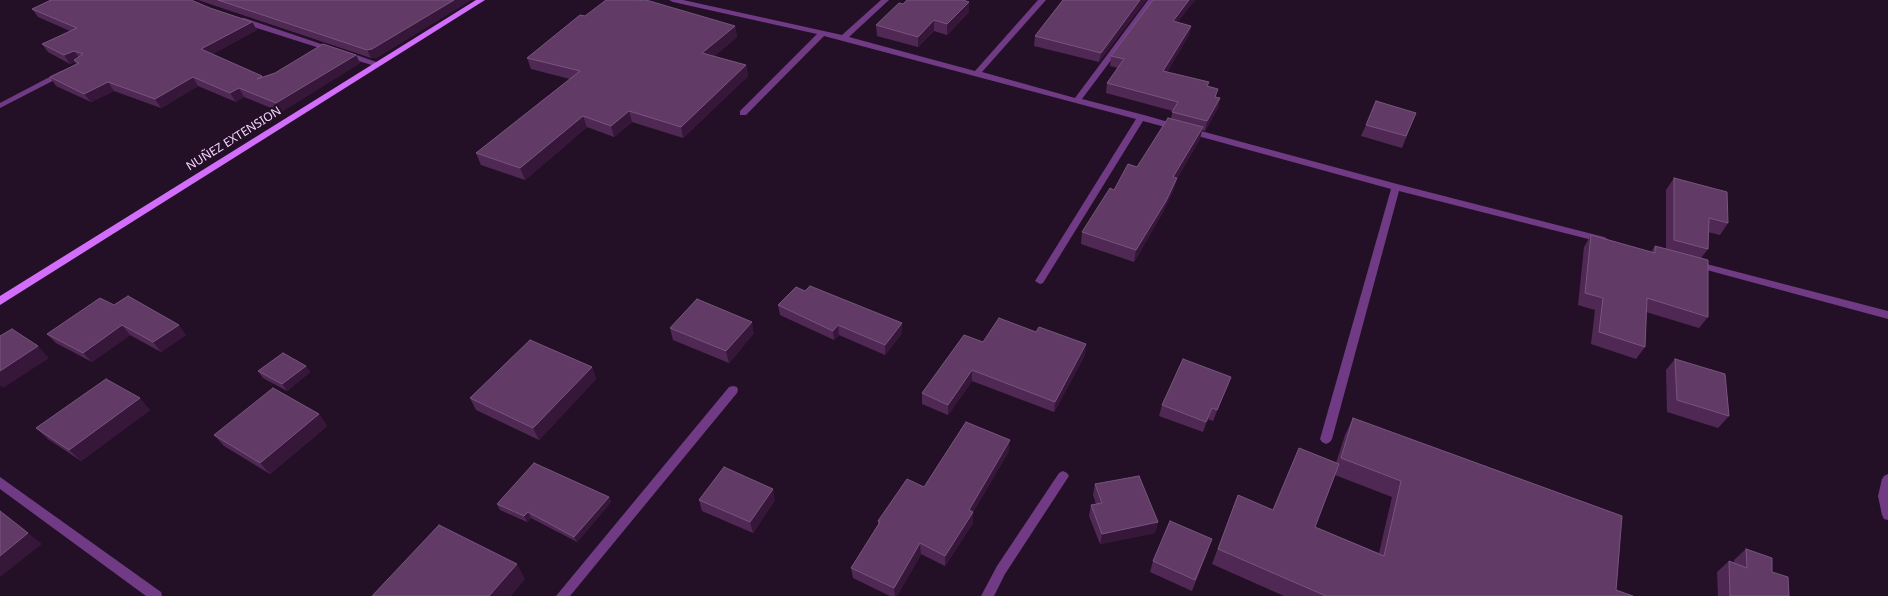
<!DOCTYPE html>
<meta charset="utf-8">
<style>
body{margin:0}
canvas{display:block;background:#231026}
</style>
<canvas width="1888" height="596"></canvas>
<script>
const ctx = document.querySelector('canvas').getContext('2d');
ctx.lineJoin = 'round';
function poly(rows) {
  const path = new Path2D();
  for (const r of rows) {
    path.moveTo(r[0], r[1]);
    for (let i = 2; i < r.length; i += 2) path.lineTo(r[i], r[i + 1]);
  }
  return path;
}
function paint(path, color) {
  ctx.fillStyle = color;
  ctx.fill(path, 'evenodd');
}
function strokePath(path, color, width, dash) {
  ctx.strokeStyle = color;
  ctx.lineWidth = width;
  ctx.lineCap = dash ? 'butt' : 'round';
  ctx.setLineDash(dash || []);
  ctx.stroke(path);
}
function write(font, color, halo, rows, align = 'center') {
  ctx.font = font + ' "Noto Sans",sans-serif';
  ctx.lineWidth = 4.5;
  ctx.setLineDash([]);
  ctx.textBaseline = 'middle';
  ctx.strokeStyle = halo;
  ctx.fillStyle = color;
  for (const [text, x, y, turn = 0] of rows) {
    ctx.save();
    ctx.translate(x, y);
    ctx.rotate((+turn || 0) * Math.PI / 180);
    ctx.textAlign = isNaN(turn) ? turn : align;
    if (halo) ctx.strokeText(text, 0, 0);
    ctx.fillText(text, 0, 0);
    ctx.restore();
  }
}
const street = poly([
 [669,0,683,0,842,35,881,0,889,0,849,37,975,71,1038,0,1046,0,982,72,1075,98,1148,0,1156,0,1082,99,1144,115,1179,125,1180,127,1176,130,1143,121,1043,283,1040,284,1035,281,1136,119,824,36,746,115,740,115,740,111,817,34,673,2,669,0],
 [238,18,244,18,336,49,335,51,329,51,238,22,238,18],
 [342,52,348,52,382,64,378,66,375,66,342,56,342,52],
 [61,71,64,71,68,73,0,108,0,103,61,71],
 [1190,128,1397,184,1604,237,1609,240,1604,243,1399,191,1332,439,1330,442,1326,444,1322,442,1320,439,1391,189,1187,133,1186,131,1190,128],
 [1695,261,1888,311,1888,319,1692,266,1690,264,1695,261],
 [733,386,737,387,738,390,737,393,570,596,556,596,729,387,733,386],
 [1063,471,1067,473,1069,476,1067,479,1005,574,994,596,981,596,997,566,1059,473,1063,471],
 [1888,474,1888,520,1884,519,1882,515,1878,496,1882,479,1884,476,1888,474],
 [0,477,161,592,162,596,146,596,0,489,0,477]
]);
const secondary = poly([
 [476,0,485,0,0,305,0,296,476,0]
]);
const wall = poly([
 [49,0,191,0,210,8,252,22,257,30,212,54,262,77,356,55,360,63,281,112,244,97,236,102,198,86,161,108,114,91,91,102,56,86,50,77,76,64,75,62,70,64,48,52,42,44,70,31,38,17,32,9,49,1],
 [198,0,471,0,376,58,371,58],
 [1063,0,1146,0,1099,62,1034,46,1035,36],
 [1153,0,1195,0,1177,22,1191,26,1189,35,1167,72,1208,86,1216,97,1220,98,1218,108,1205,131,1202,130,1200,139,1176,180,1174,189,1163,212,1134,262,1081,244,1082,232,1114,190,1137,167,1171,118,1173,111,1106,93,1107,83,1118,68,1110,66,1111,56],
 [903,4,969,12,947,35,934,31,918,47,877,36,876,25],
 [585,16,735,26,737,37,714,56,746,65,748,76,683,138,632,122,614,137,587,127,525,180,481,165,476,153,570,79,531,69,527,58],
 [1416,113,1402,148,1361,136,1366,125],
 [1674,178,1728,223,1720,235,1708,232,1708,249,1701,258,1708,317,1699,328,1646,312,1645,347,1636,359,1591,344,1595,310,1578,305,1584,247,1591,235,1651,252,1655,246,1666,249,1666,190],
 [805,291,902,323,902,333,885,355,839,335,834,340,780,315,778,305],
 [114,305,186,335,161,352,130,335,92,362,56,343,47,334],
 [670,328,754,333,729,363,673,340],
 [983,342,1085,355,1054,412,972,381,948,415,922,404,922,393],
 [1675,359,1729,416,1718,428,1667,412,1666,370],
 [306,366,310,372,287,391,263,378,258,371],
 [592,367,596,379,539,440,476,410,470,398],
 [1231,377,1227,388,1213,421,1208,419,1203,432,1159,416,1162,405],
 [150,410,81,461,48,439,36,428],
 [319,414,327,426,270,474,224,446,214,435],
 [1353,418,1616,590,1633,596,1284,596,1212,564,1238,495,1273,510,1336,463,1345,435],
 [1335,475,1392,497,1379,553,1315,527],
 [1009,451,973,512,973,523,945,566,921,554,897,596,890,596,853,578,851,568,878,526,878,521,924,487],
 [1095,484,1158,522,1155,533,1100,544,1089,516,1091,505,1096,504,1093,495],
 [609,497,611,502,577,542,531,518,527,522,500,510,497,504],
 [699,500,775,500,753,533,702,511],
 [1746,549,1772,572,1789,596,1718,596,1717,572,1729,561,1734,563,1734,560],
 [1208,550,1192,591,1150,572,1153,561]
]);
const shadedWall = poly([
 [454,0,471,0,376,58,371,58,367,50],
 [1140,0,1146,0,1099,62,1101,53],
 [1189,0,1195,0,1171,31,1173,21],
 [969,2,969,12,947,35,947,24],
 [934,20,934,31,918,47,918,37],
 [252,22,257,30,206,58,201,49],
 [735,26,737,37,704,64,702,53],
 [1191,26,1189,35,1162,81,1163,71],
 [74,51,80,59,74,60,75,62,70,64,64,55],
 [356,55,360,63,281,112,276,103],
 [746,65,748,76,683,138,681,127],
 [193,77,198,86,161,108,155,99],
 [108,82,114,91,91,102,84,94],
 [239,88,244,97,236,102,230,93],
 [1220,98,1218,108,1205,131,1207,121],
 [629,111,632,122,614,137,611,126],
 [583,116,587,127,525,180,520,168],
 [1203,127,1200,139,1176,180,1174,189,1163,212,1134,262,1136,250,1173,177],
 [752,322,754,333,729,363,726,351],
 [902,323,902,333,885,355,885,345],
 [122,325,130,335,92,362,83,353],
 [179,325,186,335,161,352,153,342],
 [838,325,839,335,834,340,833,331],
 [1086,344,1085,355,1054,412,1055,402],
 [38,346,49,358,3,388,0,385,0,371],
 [306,366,310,372,287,391,282,384],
 [592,367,596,379,539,440,533,428],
 [972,370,972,381,948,415,948,405],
 [1231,377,1227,388,1213,421,1217,410],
 [140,398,150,410,81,461,69,450],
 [1212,408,1208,419,1203,432,1206,422],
 [319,414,327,426,270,474,260,463],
 [1010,440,1009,451,973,512,973,523,945,566,945,556,969,510],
 [773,489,775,500,753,533,750,522],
 [609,497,611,502,577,542,574,537],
 [528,512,531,518,527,522,524,516],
 [1158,522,1155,533,1100,544,1102,534],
 [28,533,42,544,0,577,0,556],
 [920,543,921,554,897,596,895,596,894,588],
 [517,564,525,579,511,596,489,596]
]);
const building = poly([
 [51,0,191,0,210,8,252,22,201,49,262,76,257,79,275,73,323,44,356,55,276,103,239,88,230,93,193,77,155,99,108,82,84,94,50,77,79,63,74,60,83,54,74,51,64,55,42,44,77,28,32,9,51,0],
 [218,0,454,0,372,49,367,50,218,0],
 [606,0,637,0,640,1,641,0,646,0,735,26,702,53,746,65,681,127,629,111,611,126,583,116,520,168,476,153,580,71,527,58,580,15,585,16,606,0],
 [907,0,963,0,969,2,947,24,934,20,918,37,876,25,899,3,903,4,907,0],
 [1063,0,1140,0,1101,53,1035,36,1063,0],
 [1153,0,1189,0,1173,21,1191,26,1163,71,1209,82,1207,86,1218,89,1215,97,1220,98,1207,121,1172,112,1178,102,1107,83,1124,59,1111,56,1153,0],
 [1376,101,1416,113,1406,136,1366,125,1376,101],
 [1168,118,1203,127,1173,177,1177,178,1166,201,1136,250,1082,232,1110,188,1114,190,1128,164,1137,167,1168,118],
 [1674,178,1727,192,1728,223,1709,218,1708,249,1674,240,1674,178],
 [1591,235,1655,253,1655,246,1708,260,1708,317,1647,298,1645,347,1599,332,1603,298,1585,293,1591,235],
 [810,286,902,323,885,345,838,325,833,331,778,305,796,287,805,291,810,286],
 [128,296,179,325,153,342,122,325,83,353,47,334,100,298,114,305,128,296],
 [697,299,752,322,726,351,670,328,697,299],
 [999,318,1036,332,1039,327,1086,344,1055,402,972,370,948,405,922,393,964,335,983,342,999,318],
 [12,329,38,346,0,371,0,336,12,329],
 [530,340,592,367,533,428,470,398,530,340],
 [283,353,306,366,282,384,258,371,283,353],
 [1183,359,1231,377,1217,410,1212,408,1206,422,1162,405,1183,359],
 [1675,359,1725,374,1729,416,1677,400,1675,359],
 [106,379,140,398,69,450,36,428,106,379],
 [273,388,319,414,260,463,214,435,273,388],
 [1353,418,1622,516,1616,590,1633,596,1326,596,1218,549,1238,495,1273,510,1299,448,1339,464,1315,527,1384,556,1401,481,1341,458,1353,418],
 [966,422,1010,440,969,510,973,512,945,556,920,543,894,588,851,568,880,522,878,521,907,479,924,487,966,422],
 [534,463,609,497,574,537,528,512,524,516,497,504,534,463],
 [724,467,773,489,750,522,699,500,724,467],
 [1139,476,1158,522,1102,534,1091,505,1102,503,1095,484,1139,476],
 [0,511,28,533,0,556,0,511],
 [1170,521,1212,539,1195,580,1153,561,1170,521],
 [439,525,517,564,489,596,372,596,439,525],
 [1746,549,1772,558,1772,572,1788,577,1789,596,1730,596,1729,561,1747,568,1746,549]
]);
const streetNames = [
 ["NUÑEZ EXTENSION",234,139,-32]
];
paint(street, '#703b84');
paint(secondary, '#d36efc');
paint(wall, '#4f2954');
paint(shadedWall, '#36173a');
paint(building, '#613b66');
strokePath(building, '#78547e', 1);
write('12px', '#f6d5fe', '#231026', streetNames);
</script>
